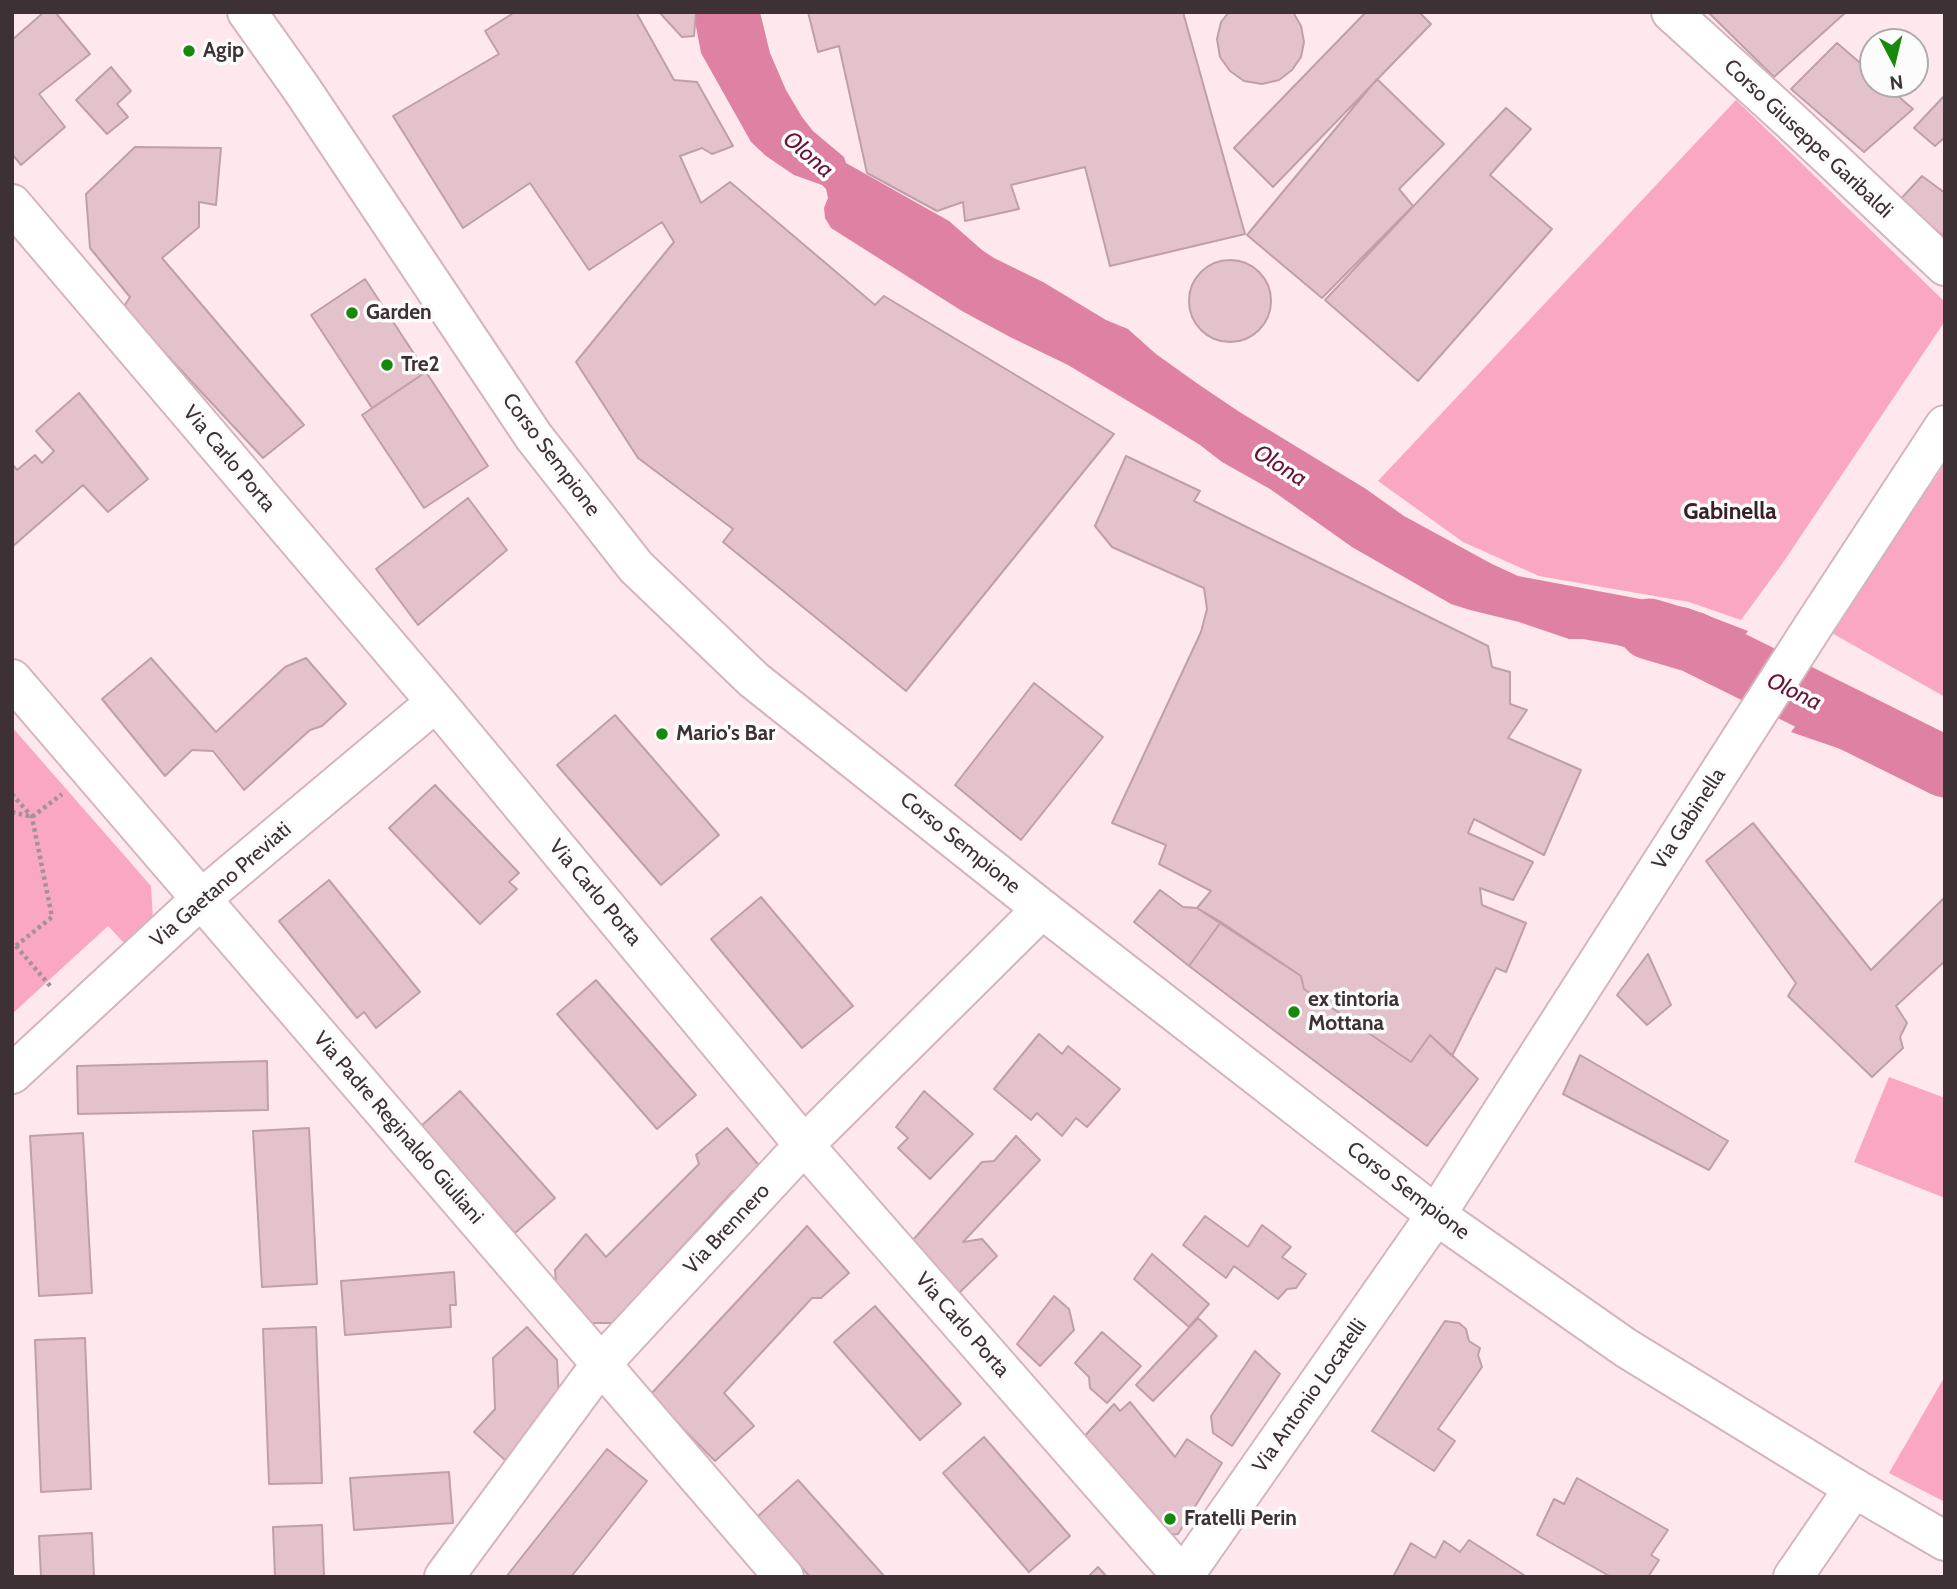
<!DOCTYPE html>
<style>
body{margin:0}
#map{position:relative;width:1957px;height:1589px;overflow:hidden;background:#fee8ee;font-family:Cabin,sans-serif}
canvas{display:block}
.frame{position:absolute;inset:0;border:14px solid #3e3135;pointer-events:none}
.north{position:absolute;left:1859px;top:28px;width:70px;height:70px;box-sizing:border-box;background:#fcfcfc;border:2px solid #b0abac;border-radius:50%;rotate:173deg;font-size:19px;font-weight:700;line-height:28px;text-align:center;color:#3e3135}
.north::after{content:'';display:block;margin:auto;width:24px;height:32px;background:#178a0e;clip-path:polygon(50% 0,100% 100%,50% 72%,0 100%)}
</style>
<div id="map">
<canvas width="1957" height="1589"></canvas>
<div class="frame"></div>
<div class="north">N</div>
</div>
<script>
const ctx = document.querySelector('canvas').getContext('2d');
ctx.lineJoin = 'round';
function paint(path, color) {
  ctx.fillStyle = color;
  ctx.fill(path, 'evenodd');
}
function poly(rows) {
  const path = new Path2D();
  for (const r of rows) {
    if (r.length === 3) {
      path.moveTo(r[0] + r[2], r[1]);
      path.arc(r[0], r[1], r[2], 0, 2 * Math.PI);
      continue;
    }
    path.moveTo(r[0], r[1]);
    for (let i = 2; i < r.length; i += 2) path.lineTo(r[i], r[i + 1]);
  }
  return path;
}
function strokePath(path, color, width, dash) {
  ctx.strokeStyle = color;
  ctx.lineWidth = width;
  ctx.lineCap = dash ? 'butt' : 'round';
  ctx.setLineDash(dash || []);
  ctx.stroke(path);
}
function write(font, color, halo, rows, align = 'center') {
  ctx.font = font + ' Cabin,sans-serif';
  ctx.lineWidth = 7;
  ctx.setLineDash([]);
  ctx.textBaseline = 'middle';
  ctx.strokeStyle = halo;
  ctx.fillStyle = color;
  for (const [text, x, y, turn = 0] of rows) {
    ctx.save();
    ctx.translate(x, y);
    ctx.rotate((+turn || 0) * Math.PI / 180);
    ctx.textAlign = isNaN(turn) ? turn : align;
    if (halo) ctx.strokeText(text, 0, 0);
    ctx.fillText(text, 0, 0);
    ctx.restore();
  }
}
const green = poly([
 [1736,100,1945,302,1945,321,1782,564,1741,620,1689,602,1539,576,1463,542,1378,481],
 [1945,464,1945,697,1830,632],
 [12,727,151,886,153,920,127,946,108,926,12,1014],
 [1889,1077,1945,1098,1945,1198,1854,1162],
 [1945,1376,1945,1502,1889,1473]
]);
const water = poly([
 [696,12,760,12,770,53,786,90,802,117,813,131,844,157,846,163,949,221,982,250,994,258,1043,282,1106,320,1128,329,1156,354,1198,384,1238,411,1366,489,1404,516,1492,564,1518,576,1688,608,1748,631,1711,685,1685,670,1654,656,1617,645,1583,639,1569,639,1519,622,1470,610,1451,604,1352,547,1270,489,1222,462,1200,445,1158,419,1068,365,1010,337,962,311,831,228,825,218,824,208,828,198,826,189,822,185,794,175,766,156,751,142,701,53,695,21],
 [1831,677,1945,736,1945,788,1907,772,1791,732]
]);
const river = poly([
 [1649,629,1693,642,1945,767]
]);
const building = poly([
 [44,12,55,12,90,54,39,94,65,127,21,165,12,154,12,40,44,12],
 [515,12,636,12,674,80,697,82,733,146,712,154,702,148,680,156,701,203,730,182,875,305,884,296,1114,434,906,691,723,542,733,529,638,458,576,362,674,242,662,222,589,270,530,183,463,228,393,116,499,54,485,31,515,12],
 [659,12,696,12,694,36,682,37,659,12],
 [808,12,1183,12,1245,234,1110,266,1085,167,1011,185,1019,209,965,221,963,202,937,211,867,173,839,46,818,52,808,12],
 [1229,12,1293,12,1301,26,1304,42,1301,57,1292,70,1279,80,1262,84,1244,81,1230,71,1220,57,1217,39,1221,22,1229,12],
 [1366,12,1419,12,1431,24,1273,187,1234,148,1366,12],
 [1708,12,1846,12,1774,77,1708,12],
 [1837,43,1873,74,1873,84,1884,84,1913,109,1864,152,1791,89,1837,43],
 [111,67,131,91,117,104,128,117,107,134,76,100,111,67],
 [1377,79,1444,144,1399,189,1413,206,1322,298,1247,235,1377,79],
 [1945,95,1945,137,1935,146,1914,128,1945,95],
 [1506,108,1531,129,1490,175,1552,229,1418,381,1325,300,1506,108],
 [135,147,221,148,216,205,199,202,199,227,162,258,304,425,263,458,123,308,130,297,90,248,86,194,135,147],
 [1922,176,1945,193,1945,237,1898,202,1922,176],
 [1230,301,41],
 [365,279,426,372,372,408,311,315,365,279],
 [426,372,488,466,424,508,362,415,426,372],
 [79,393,148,479,108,512,83,485,12,547,12,464,17,470,35,455,42,463,54,451,36,431,79,393],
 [1126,456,1200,491,1194,501,1488,646,1492,667,1510,672,1510,704,1527,710,1508,738,1581,770,1544,855,1474,819,1468,833,1533,862,1513,900,1480,888,1482,905,1526,923,1506,972,1496,968,1452,1056,1430,1035,1411,1062,1304,989,1301,976,1197,908,1211,891,1159,864,1166,845,1112,823,1201,632,1207,609,1204,588,1112,547,1095,526,1126,456],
 [468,498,507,550,418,625,376,569,468,498],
 [151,658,216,732,285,667,306,658,346,704,322,726,310,730,244,790,213,751,192,750,165,776,102,699,151,658],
 [1034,683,1103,737,1021,840,955,785,1034,683],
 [615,715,719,835,661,885,557,765,615,715],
 [435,785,519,873,509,882,517,889,480,924,389,828,435,785],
 [1753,823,1871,970,1945,897,1945,961,1896,1006,1907,1023,1900,1037,1903,1048,1872,1077,1788,996,1796,983,1706,861,1753,823],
 [329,880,420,992,376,1028,364,1012,357,1018,279,921,329,880],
 [1160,890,1183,907,1197,908,1221,922,1189,966,1134,922,1160,890],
 [761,897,853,1006,802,1048,711,939,761,897],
 [1221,922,1301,976,1304,989,1411,1062,1430,1035,1478,1079,1427,1146,1189,966,1221,922],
 [1648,954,1671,1005,1647,1025,1617,995,1648,954],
 [596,980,696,1095,657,1129,557,1014,596,980],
 [1039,1034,1062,1054,1068,1046,1120,1089,1087,1127,1076,1118,1062,1136,1037,1113,1031,1120,994,1089,1039,1034],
 [1580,1055,1728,1141,1709,1170,1563,1094,1580,1055],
 [267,1061,268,1110,78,1114,77,1066,267,1061],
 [460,1091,555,1198,515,1233,420,1127,460,1091],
 [924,1091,973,1134,930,1179,898,1148,908,1138,896,1127,924,1091],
 [309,1128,317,1284,262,1287,253,1131,309,1128],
 [727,1128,763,1170,745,1190,733,1191,652,1280,653,1289,623,1323,589,1323,556,1282,555,1270,586,1234,606,1257,699,1164,696,1155,727,1128],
 [83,1133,92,1293,39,1296,30,1136,83,1133],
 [1016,1136,1040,1160,963,1242,982,1239,997,1256,959,1293,913,1240,982,1162,994,1161,1016,1136],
 [1205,1216,1248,1247,1262,1225,1291,1247,1282,1257,1306,1274,1296,1288,1287,1289,1278,1299,1234,1266,1226,1278,1183,1245,1205,1216],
 [807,1226,849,1273,821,1298,812,1298,724,1393,754,1426,715,1461,650,1395,807,1226],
 [1152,1254,1209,1304,1189,1327,1134,1279,1152,1254],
 [454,1272,456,1305,450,1305,451,1327,345,1335,341,1281,454,1272],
 [1054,1296,1069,1309,1074,1330,1040,1366,1017,1344,1054,1296],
 [875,1306,961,1404,920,1440,834,1342,875,1306],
 [1198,1318,1217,1336,1153,1401,1136,1385,1198,1318],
 [1445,1321,1459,1323,1466,1329,1469,1341,1480,1348,1478,1355,1482,1367,1438,1429,1455,1441,1434,1471,1372,1431,1445,1321],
 [316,1327,322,1483,269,1484,263,1329,316,1327],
 [527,1327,557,1360,559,1401,506,1461,474,1432,495,1409,493,1358,527,1327],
 [1102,1332,1141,1366,1107,1403,1090,1388,1089,1377,1075,1363,1102,1332],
 [85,1338,91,1489,41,1492,35,1340,85,1338],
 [1255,1351,1280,1374,1232,1446,1213,1433,1211,1416,1255,1351],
 [1130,1402,1175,1457,1187,1439,1222,1463,1178,1534,1162,1536,1081,1440,1114,1404,1120,1411,1130,1402],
 [984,1437,1070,1536,1029,1572,943,1473,984,1437],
 [607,1449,647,1481,571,1577,506,1577,607,1449],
 [449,1472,453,1523,354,1530,350,1478,449,1472],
 [1577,1478,1668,1530,1651,1555,1659,1560,1648,1577,1611,1577,1537,1535,1554,1499,1564,1504,1577,1478],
 [798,1480,885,1577,810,1577,757,1517,798,1480],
 [322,1525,324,1577,275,1577,273,1527,322,1525],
 [92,1533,94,1577,41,1577,39,1536,92,1533],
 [1469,1540,1527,1577,1393,1577,1411,1543,1435,1558,1444,1541,1460,1552,1469,1540],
 [1098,1567,1107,1577,1088,1577,1098,1567]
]);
const path = poly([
 [12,794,32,817,52,917,12,949],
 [12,812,32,817,62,794],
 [16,946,52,988]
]);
const minor = poly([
 [1671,12,1791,121,1945,266],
 [12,204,436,702,804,1145,1183,1577],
 [12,679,784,1577],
 [12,1074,201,899,436,702],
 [444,1577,601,1364,804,1145,1042,909],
 [1183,1577,1436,1215,1812,628,1945,425],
 [1793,1577,1854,1488]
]);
const major = poly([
 [247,12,301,88,534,437,636,567,754,680,1042,909,1436,1215,1626,1348,1854,1488,1945,1541]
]);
const markers = [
 [189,51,7,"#178a0e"],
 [352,313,7,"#178a0e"],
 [387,365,7,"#178a0e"],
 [662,734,7,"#178a0e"],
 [1294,1012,7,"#178a0e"],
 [1170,1519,7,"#178a0e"]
];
const poiNames = [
 ["Agip",203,51],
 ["Garden",366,313],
 ["Tre2",401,365],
 ["Mario's Bar",676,734],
 ["ex tintoria",1308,1000],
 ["Mottana",1308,1024],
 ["Fratelli Perin",1184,1519]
];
const streetNames = [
 ["Corso Giuseppe Garibaldi",1808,139,43],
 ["Corso Sempione",551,455,53],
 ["Via Carlo Porta",229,459,50],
 ["Via Gabinella",1689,819,-57],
 ["Corso Sempione",960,843,39],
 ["Via Gaetano Previati",221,885,-41],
 ["Via Carlo Porta",595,893,50],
 ["Via Padre Reginaldo Giuliani",398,1128,49],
 ["Corso Sempione",1408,1191,37],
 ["Via Brennero",727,1229,-47],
 ["Via Carlo Porta",962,1325,49],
 ["Via Antonio Locatelli",1310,1396,-55]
];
const waterNames = [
 ["Olona",808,155,41],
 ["Olona",1280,466,32],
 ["Olona",1794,692,26]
];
const neighbourhoodNames = [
 ["Gabinella",1730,512]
];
paint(green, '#f9a7c2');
paint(water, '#df81a2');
strokePath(river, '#df81a2', 61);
paint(building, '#e4c2cc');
strokePath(building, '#bf9fa8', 2);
strokePath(minor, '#d5b4bd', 42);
strokePath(major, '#d5b4bd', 42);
strokePath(path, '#a49297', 4.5, [3.5, 3.5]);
strokePath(minor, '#fff', 38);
strokePath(major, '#fff', 38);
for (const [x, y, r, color] of markers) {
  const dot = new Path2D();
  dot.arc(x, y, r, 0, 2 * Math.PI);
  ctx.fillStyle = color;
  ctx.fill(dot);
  strokePath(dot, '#fcfcfc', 2.5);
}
write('bold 21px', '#3e3135', '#fcfcfc', poiNames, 'left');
write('21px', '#3e3135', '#fcfcfc', streetNames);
write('italic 23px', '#68143a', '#fcfcfc', waterNames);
write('bold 23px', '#3a2129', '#fcfcfc', neighbourhoodNames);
</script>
